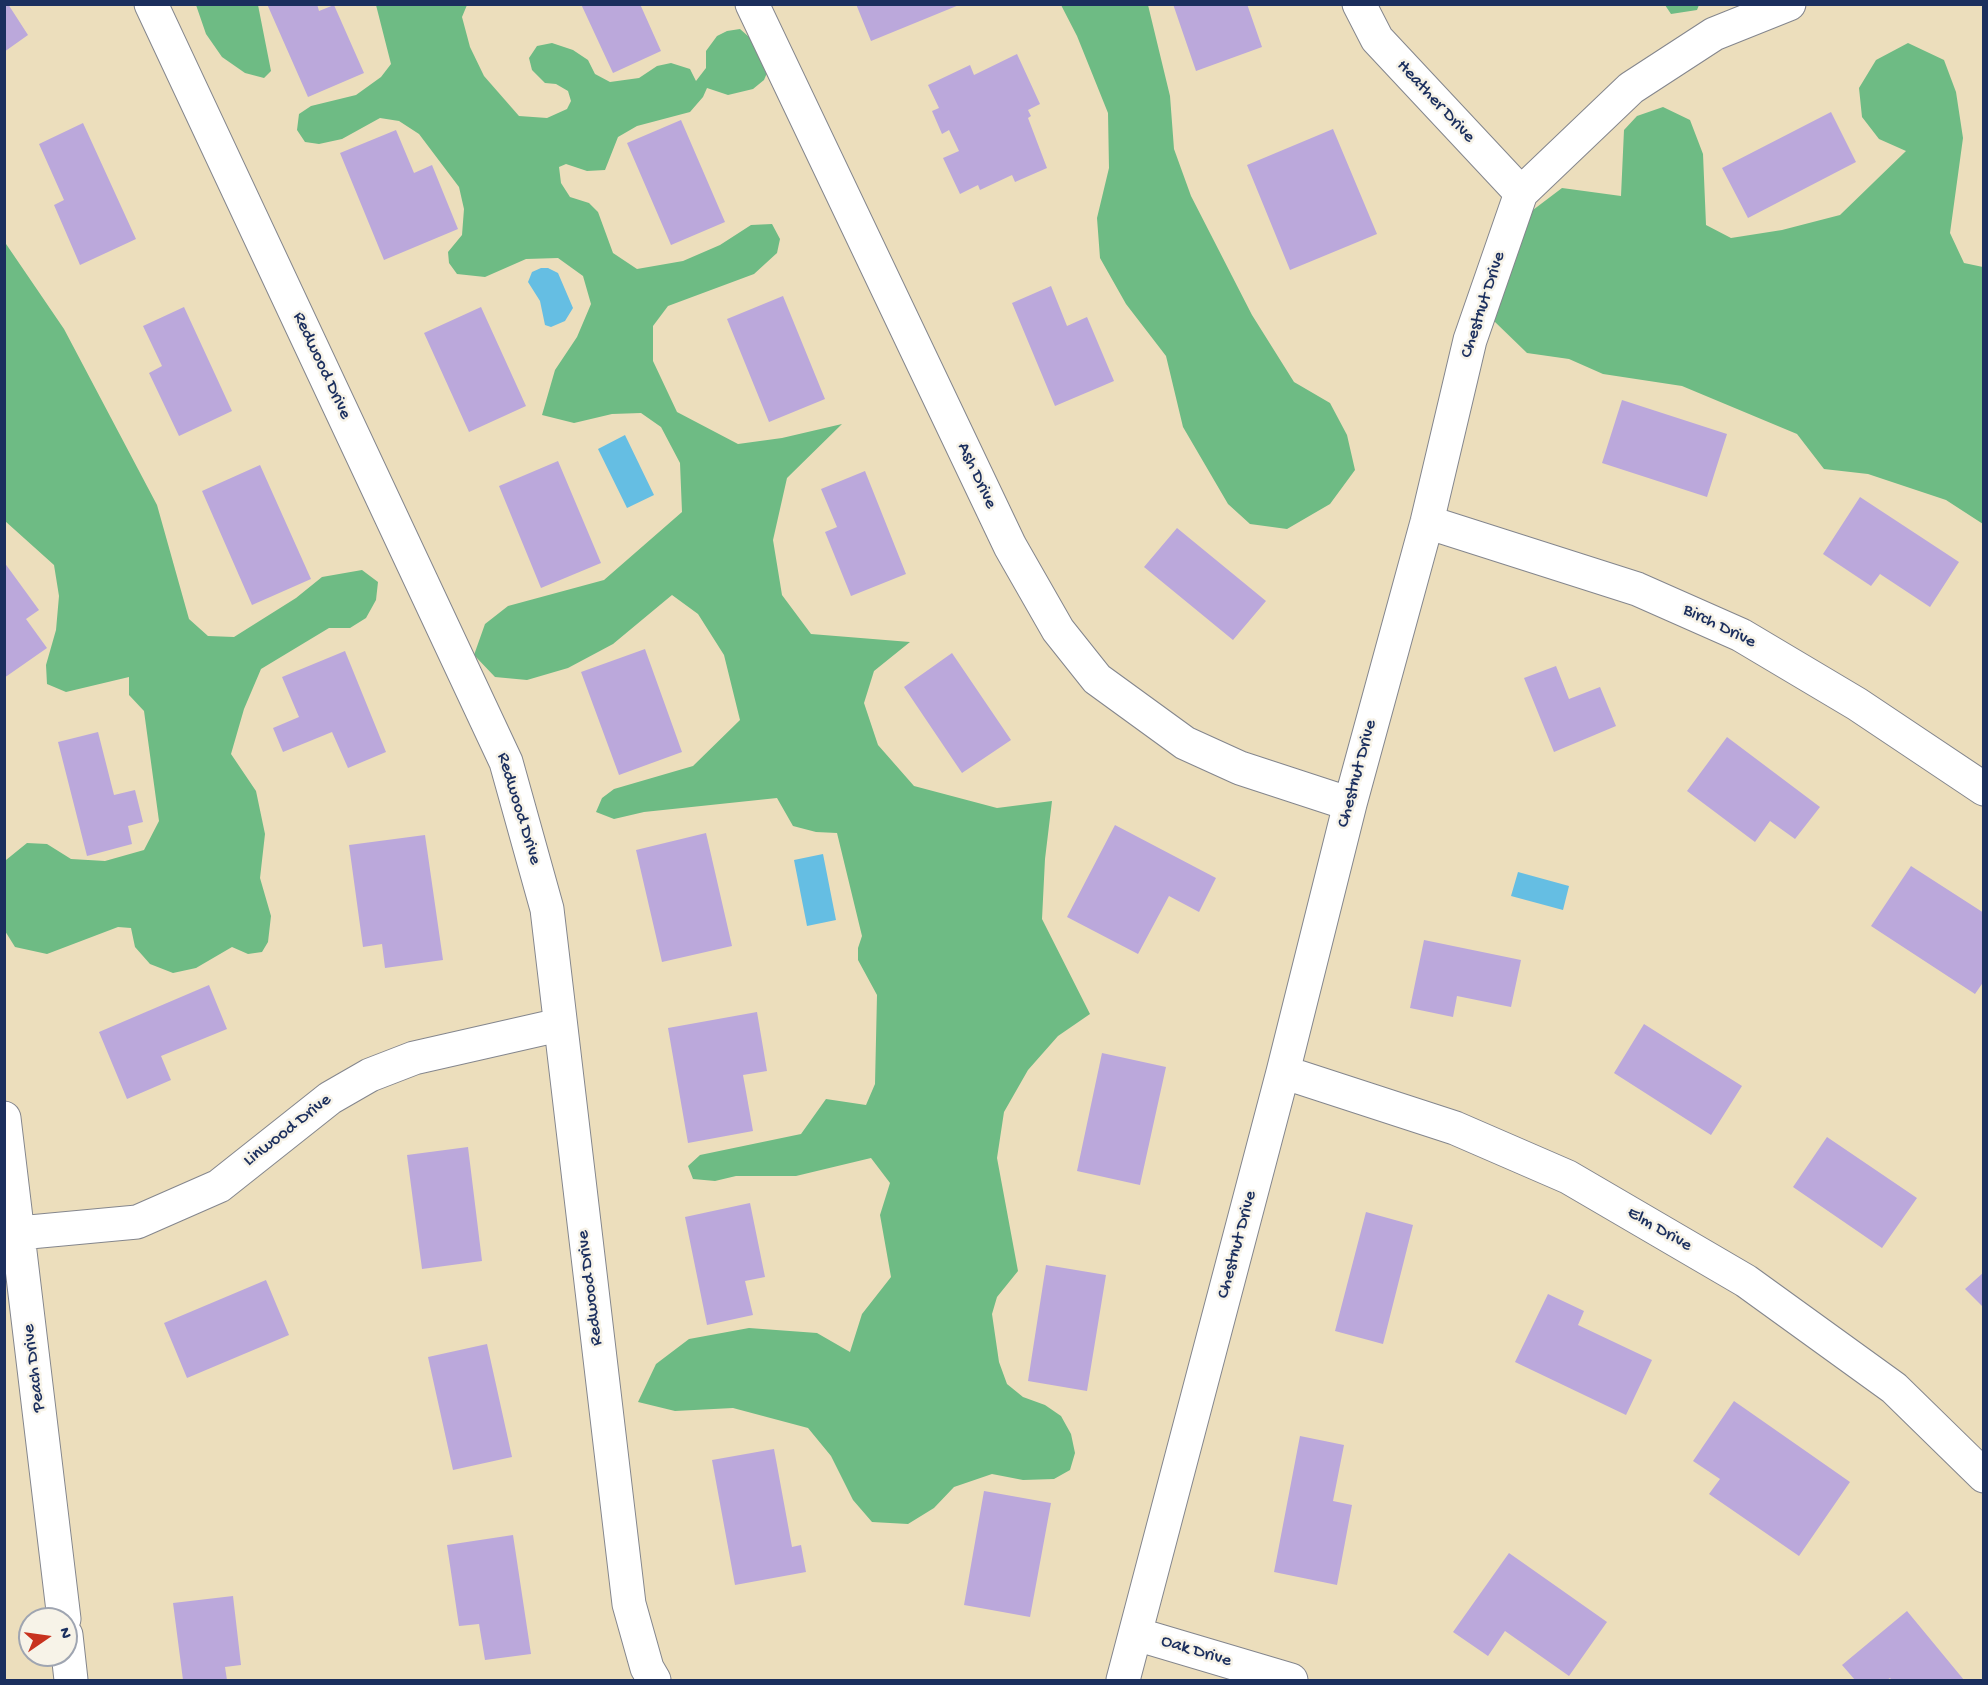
<!DOCTYPE html>
<style>
body{margin:0}
#map{position:relative;width:1988px;height:1685px;overflow:hidden;background:#ecdebc;font-family:"Gochi Hand",sans-serif}
canvas{display:block}
.frame{position:absolute;inset:0;border:6px solid #1b2f5e;pointer-events:none}
.north{position:absolute;left:18px;top:1607px;width:60px;height:60px;box-sizing:border-box;background:#f7f3e8;border:2px solid #9fa5b1;border-radius:50%;rotate:77deg;font-size:16px;font-weight:700;line-height:24px;text-align:center;color:#1b2f5e}
.north::after{content:'';display:block;margin:auto;width:21px;height:27px;background:#c8321e;clip-path:polygon(50% 0,100% 100%,50% 72%,0 100%)}
</style>
<div id="map">
<canvas width="1988" height="1685"></canvas>
<div class="frame"></div>
<div class="north">N</div>
</div>
<script>
const ctx = document.querySelector('canvas').getContext('2d');
ctx.lineJoin = 'round';
function paint(path, color) {
  ctx.fillStyle = color;
  ctx.fill(path, 'evenodd');
}
function poly(rows) {
  const path = new Path2D();
  for (const r of rows) {
    path.moveTo(r[0], r[1]);
    for (let i = 2; i < r.length; i += 2) path.lineTo(r[i], r[i + 1]);
  }
  return path;
}
function strokePath(path, color, width, dash) {
  ctx.strokeStyle = color;
  ctx.lineWidth = width;
  ctx.lineCap = dash ? 'butt' : 'round';
  ctx.setLineDash(dash || []);
  ctx.stroke(path);
}
function write(font, color, halo, rows, align = 'center') {
  ctx.font = font + ' "Gochi Hand",sans-serif';
  ctx.lineWidth = 5;
  ctx.setLineDash([]);
  ctx.textBaseline = 'middle';
  ctx.strokeStyle = halo;
  ctx.fillStyle = color;
  for (const [text, x, y, turn = 0] of rows) {
    ctx.save();
    ctx.translate(x, y);
    ctx.rotate((+turn || 0) * Math.PI / 180);
    ctx.textAlign = isNaN(turn) ? turn : align;
    if (halo) ctx.strokeText(text, 0, 0);
    ctx.fillText(text, 0, 0);
    ctx.restore();
  }
}
const forest = poly([
 [196,5,258,5,271,71,264,78,245,73,222,57,206,34],
 [376,5,467,5,462,17,470,47,484,76,519,116,547,118,567,109,571,101,568,91,556,84,545,83,532,70,529,58,537,46,552,43,573,50,588,60,595,74,610,82,639,78,657,66,671,63,690,69,696,81,706,68,706,51,717,36,727,31,740,29,757,44,770,66,764,80,753,89,728,95,707,88,703,97,690,112,637,126,618,137,605,170,587,171,566,164,559,167,561,183,570,197,589,203,598,212,613,253,637,269,683,261,720,245,751,225,772,224,780,239,777,253,754,274,668,306,653,326,653,361,677,412,738,444,782,438,842,424,787,478,773,540,782,595,811,634,910,642,874,671,864,703,878,745,914,786,997,808,1052,801,1045,859,1042,919,1090,1014,1058,1036,1028,1070,1004,1112,997,1158,1018,1271,997,1297,992,1314,999,1362,1007,1384,1023,1397,1045,1405,1061,1416,1071,1434,1075,1453,1070,1470,1054,1479,1023,1480,992,1474,954,1487,934,1508,908,1524,872,1522,853,1500,831,1456,808,1428,733,1408,675,1411,638,1402,656,1364,689,1339,749,1328,817,1333,850,1352,862,1314,891,1277,880,1215,890,1183,871,1158,796,1176,736,1176,715,1181,693,1179,688,1166,700,1155,801,1134,826,1099,866,1105,875,1084,877,995,858,960,858,948,862,936,837,833,816,832,793,826,777,798,644,812,614,819,596,812,602,798,614,789,693,766,740,720,724,655,698,614,672,595,613,644,568,668,527,680,495,677,474,655,485,624,508,606,604,580,682,512,680,463,661,427,641,413,612,414,574,423,542,415,555,370,577,337,591,304,583,276,558,258,526,259,485,277,457,274,449,263,448,252,462,235,464,209,459,187,419,134,399,121,380,118,342,139,319,144,305,142,297,130,299,114,311,106,356,95,381,77,391,64],
 [1061,5,1148,5,1170,96,1174,149,1191,196,1252,315,1294,382,1330,403,1347,435,1355,470,1330,504,1287,529,1250,524,1228,504,1183,427,1166,356,1126,304,1100,258,1097,218,1109,168,1108,113,1077,36],
 [1665,5,1699,5,1697,10,1671,14],
 [1908,43,1944,60,1956,92,1963,138,1950,233,1964,263,1983,267,1983,524,1946,500,1868,474,1824,469,1797,434,1682,386,1603,374,1569,359,1527,353,1494,321,1529,213,1562,188,1621,196,1624,130,1637,116,1663,107,1690,120,1703,154,1706,225,1731,238,1782,230,1840,215,1906,151,1879,139,1862,117,1859,88,1876,60],
 [4,241,64,329,157,505,189,619,208,636,234,637,296,598,322,577,362,570,378,582,376,600,366,618,350,628,329,628,261,669,244,709,231,754,256,791,265,834,260,878,271,916,268,942,262,952,248,954,232,947,196,968,173,973,150,964,135,947,131,928,118,927,47,954,15,947,5,931,6,860,27,843,47,844,71,859,105,861,144,850,159,821,144,711,129,695,129,677,66,692,47,684,46,665,56,630,59,596,54,565,5,521]
]);
const water = poly([
 [541,268,548,268,558,273,573,308,565,321,551,327,545,325,540,301,528,282,532,272],
 [625,435,654,495,627,508,598,449],
 [823,854,836,920,807,926,794,860],
 [1518,872,1569,886,1563,910,1511,896]
]);
const building = poly([
 [4,4,8,4,28,35,4,52],
 [267,4,317,4,319,11,334,5,364,73,308,97],
 [581,4,640,4,661,51,613,73],
 [856,4,959,4,959,5,871,41],
 [1173,4,1247,4,1262,47,1196,71],
 [1017,54,1040,104,1028,110,1031,116,1028,118,1047,168,1015,182,1012,175,980,190,978,185,960,194,943,158,959,151,949,130,942,134,932,111,939,108,928,85,970,65,974,75],
 [1831,112,1856,162,1748,218,1722,168],
 [681,120,725,222,671,245,627,143],
 [83,123,136,239,80,265,54,205,64,200,39,144],
 [1333,129,1377,234,1290,270,1247,165],
 [396,130,414,173,432,165,458,229,384,260,340,153],
 [1051,286,1067,326,1087,317,1114,381,1055,406,1012,303],
 [783,296,825,399,769,422,727,319],
 [184,307,232,411,179,436,149,373,162,366,143,326],
 [481,307,526,406,469,432,424,333],
 [1622,400,1727,434,1707,497,1602,463],
 [558,461,601,563,541,588,499,486],
 [260,465,311,579,252,605,202,491],
 [865,471,906,574,851,596,825,532,837,527,821,489],
 [1860,497,1959,562,1930,607,1880,574,1871,586,1823,554],
 [1177,528,1266,601,1233,640,1144,567],
 [4,562,39,610,26,619,47,648,4,678],
 [645,649,682,752,619,775,581,672],
 [345,651,386,752,348,768,332,732,283,752,273,728,299,717,282,677],
 [952,653,1011,740,962,773,904,687],
 [1556,666,1569,699,1600,687,1616,726,1554,752,1524,678],
 [98,732,114,795,135,790,143,822,128,826,132,844,87,856,58,742],
 [1727,737,1820,807,1795,839,1770,821,1755,842,1687,791],
 [1115,825,1216,878,1199,912,1169,896,1138,954,1067,917],
 [706,833,732,946,662,962,636,850],
 [425,835,443,960,385,968,382,944,363,947,349,845],
 [1911,866,1984,913,1984,981,1975,994,1871,926],
 [1424,940,1521,960,1511,1007,1457,996,1453,1017,1410,1008],
 [209,985,227,1029,161,1056,171,1080,127,1099,99,1032],
 [757,1012,767,1071,743,1075,753,1131,688,1143,668,1028],
 [1644,1024,1742,1086,1711,1135,1614,1073],
 [1102,1053,1166,1067,1140,1185,1077,1171],
 [1827,1137,1917,1198,1882,1248,1793,1187],
 [468,1147,482,1261,422,1269,407,1155],
 [750,1203,765,1277,745,1281,753,1315,707,1325,685,1217],
 [1366,1212,1413,1225,1383,1344,1335,1331],
 [1046,1265,1106,1275,1087,1391,1028,1381],
 [1984,1272,1984,1308,1965,1289],
 [266,1280,289,1335,187,1378,164,1323],
 [1548,1294,1584,1311,1578,1325,1652,1360,1626,1415,1515,1362],
 [487,1344,512,1457,453,1470,428,1357],
 [1734,1401,1850,1482,1799,1556,1709,1494,1720,1479,1693,1461],
 [1300,1436,1344,1445,1333,1501,1352,1505,1337,1585,1274,1572],
 [774,1449,792,1547,801,1545,806,1572,735,1585,712,1460],
 [984,1491,1051,1503,1030,1617,964,1605],
 [513,1535,531,1654,485,1660,479,1624,459,1626,447,1545],
 [1509,1553,1607,1622,1569,1676,1505,1631,1488,1656,1453,1632],
 [233,1596,241,1665,225,1667,227,1680,183,1680,173,1603],
 [1907,1611,1964,1680,1892,1680,1890,1678,1887,1680,1855,1680,1842,1665]
]);
const minor = poly([
 [151,4,506,762,547,909,629,1604,647,1668,654,1680],
 [752,4,1010,546,1058,630,1097,679,1185,743,1240,768,1350,804],
 [1359,4,1377,39,1521,193],
 [1427,522,1637,589,1741,635,1857,704,1984,789],
 [1283,1072,1455,1128,1568,1177,1746,1281,1894,1388,1984,1476],
 [4,1118,64,1619],
 [19,1233,137,1222,219,1186,330,1098,370,1075,414,1058,559,1025],
 [1136,1634,1291,1680],
 [66,1635,71,1680],
 [1123,1680,1283,1072,1350,804,1427,522,1470,340,1521,193,1631,88,1714,34,1789,4]
]);
const streetNames = [
 ["Heather Drive",1435,102,47],
 ["Chestnut Drive",1484,305,-72],
 ["Redwood Drive",321,366,65],
 ["Ash Drive",976,476,65],
 ["Birch Drive",1719,627,26],
 ["Chestnut Drive",1358,774,-75],
 ["Redwood Drive",518,809,73],
 ["Linwood Drive",288,1131,-38],
 ["Elm Drive",1659,1230,30],
 ["Chestnut Drive",1238,1245,-75],
 ["Redwood Drive",591,1288,-97],
 ["Peach Drive",35,1368,-97],
 ["Oak Drive",1196,1652,17]
];
paint(forest, '#6ebb84');
paint(water, '#65bee3');
paint(building, '#bba8db');
strokePath(minor, '#84868d', 35);
strokePath(minor, '#fff', 33);
write('18px', '#1b2f5e', '#f7f3e8', streetNames);
</script>
